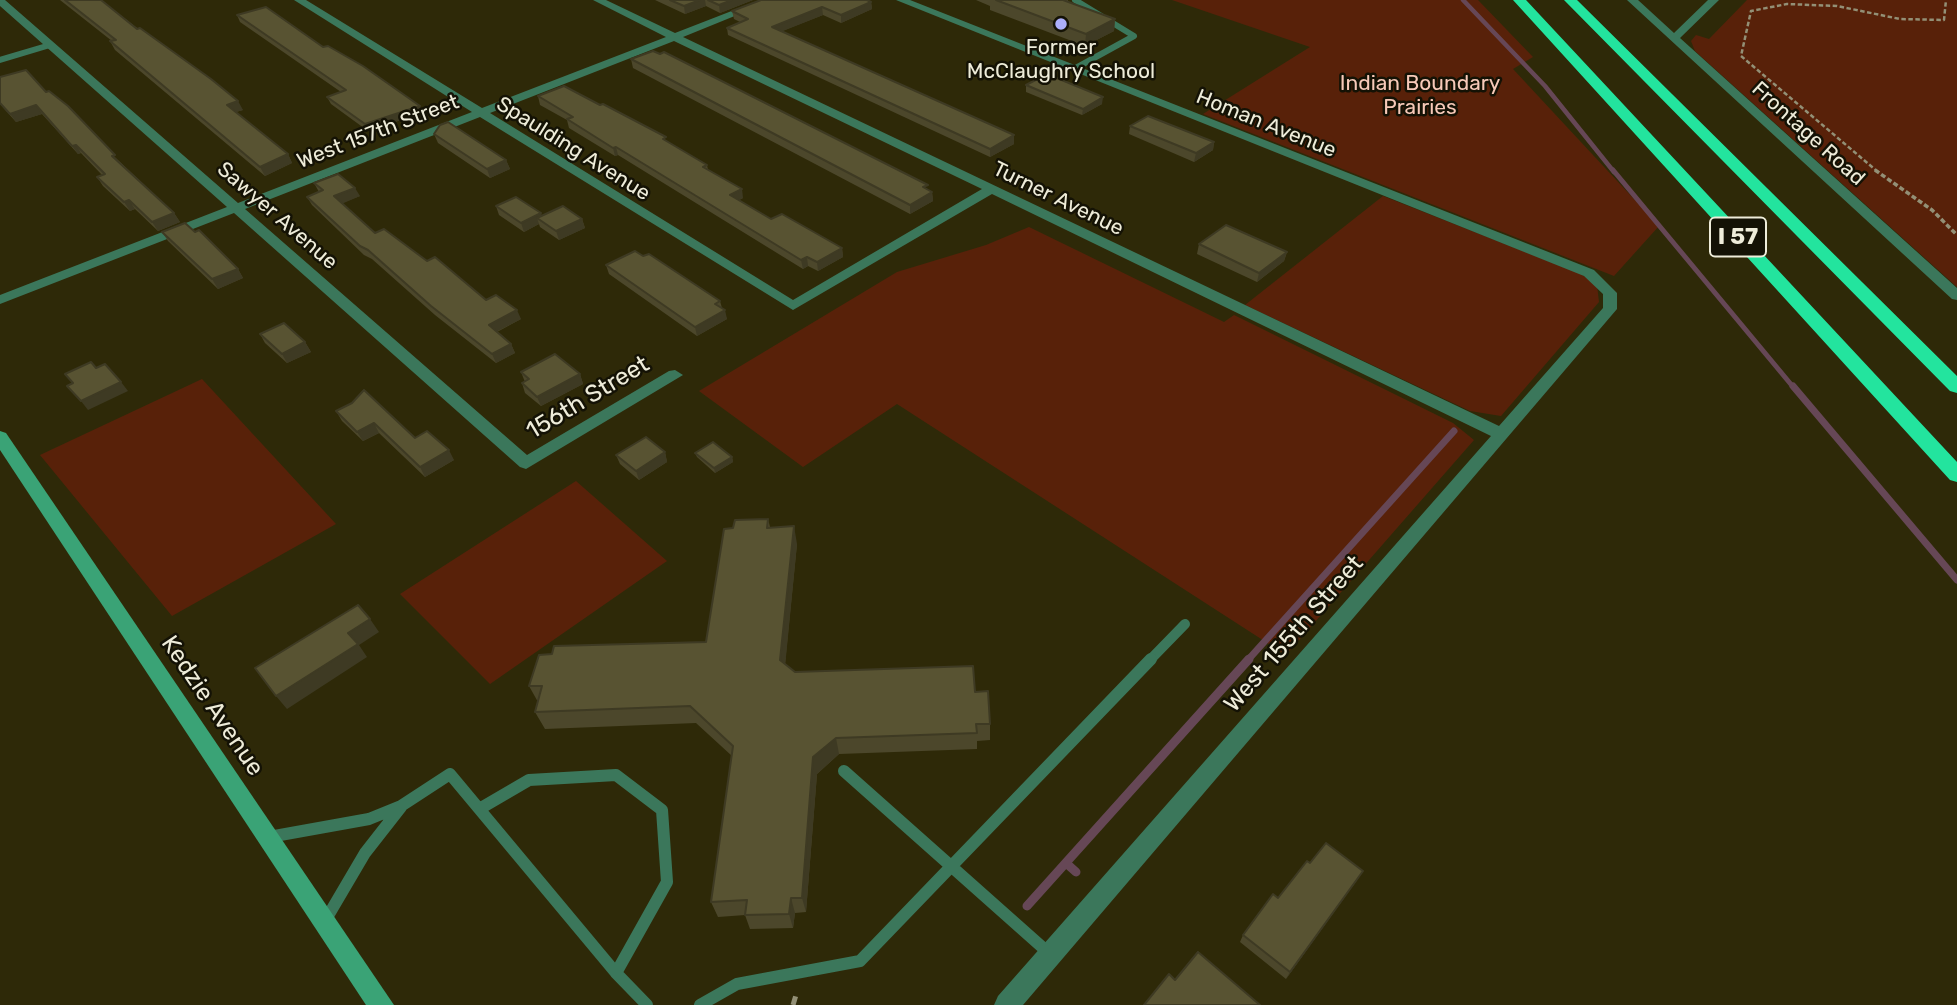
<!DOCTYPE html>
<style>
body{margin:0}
canvas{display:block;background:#2e2908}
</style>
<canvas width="1957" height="1005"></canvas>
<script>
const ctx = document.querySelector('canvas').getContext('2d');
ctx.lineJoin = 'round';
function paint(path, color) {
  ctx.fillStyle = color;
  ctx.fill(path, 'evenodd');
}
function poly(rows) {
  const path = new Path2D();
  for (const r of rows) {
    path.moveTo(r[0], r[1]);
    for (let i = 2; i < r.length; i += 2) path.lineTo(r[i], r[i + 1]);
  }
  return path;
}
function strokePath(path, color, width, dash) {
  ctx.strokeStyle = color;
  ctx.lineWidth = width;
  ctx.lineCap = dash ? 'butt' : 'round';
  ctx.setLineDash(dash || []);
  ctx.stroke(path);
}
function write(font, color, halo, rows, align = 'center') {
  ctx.font = font + ' Rubik,sans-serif';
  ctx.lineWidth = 5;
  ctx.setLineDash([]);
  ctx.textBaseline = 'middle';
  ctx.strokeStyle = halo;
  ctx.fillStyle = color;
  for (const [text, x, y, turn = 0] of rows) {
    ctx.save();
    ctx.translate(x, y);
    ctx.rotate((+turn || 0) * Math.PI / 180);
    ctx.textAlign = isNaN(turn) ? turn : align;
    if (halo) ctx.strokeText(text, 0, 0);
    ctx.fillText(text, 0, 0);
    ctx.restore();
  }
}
const green = poly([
 [1172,0,1478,0,1533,57,1513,69,1659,226,1614,276,1203,114,1310,47],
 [1747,0,1957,0,1957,287,1695,51,1691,41,1696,35,1709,39],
 [1383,196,1581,274,1597,285,1599,302,1501,416,1470,411,1245,305],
 [1029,227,1224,322,1234,315,1453,423,1474,440,1286,655,897,404,803,467,699,391,897,272,986,245],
 [202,379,336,524,172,616,40,455],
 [576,481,667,561,490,684,400,594]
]);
const streamFar3 = poly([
 [1463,0,1545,86,1614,172]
]);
const streamFar2 = poly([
 [1613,170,1794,388]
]);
const streamFar1 = poly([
 [1793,386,1957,580],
 [1247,661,1454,431]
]);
const stream = poly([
 [1066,863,1076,872],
 [1027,906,1249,659]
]);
const pathFar2 = poly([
 [1878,172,1741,56,1751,11,1787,4,1837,6,1900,19,1944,20,1946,0]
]);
const pathFar1 = poly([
 [1875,170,1932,210,1957,235]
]);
const path = poly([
 [793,1005,796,995]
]);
const serviceFar2 = poly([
 [0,60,50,45],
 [1074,69,1134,36,1075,0]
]);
const serviceFar1 = poly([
 [1149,661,1185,624]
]);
const service = poly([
 [844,771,1051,955],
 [481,808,529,780,616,775,662,810,667,882,616,973],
 [269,837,369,819,401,806,450,774,616,973,647,1005],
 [325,921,365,853,401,807],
 [700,1005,737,984,860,961,1151,659]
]);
const minor = poly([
 [0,0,5,0,238,203,472,112,294,0,306,0,482,108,666,37,593,0,606,0,675,33,760,0,774,0,683,37,1499,426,1603,308,1603,294,1584,276,896,0,910,0,1594,270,1617,293,1617,309,1023,1005,994,1005,998,996,1491,436,992,194,793,310,480,117,245,209,527,455,669,371,675,370,683,375,526,469,520,467,234,213,0,304,0,295,227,207,0,6,0,0],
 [674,41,982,189,793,300,490,113,674,41],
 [1627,0,1638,0,1674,33,1708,0,1719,0,1680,38,1957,288,1957,300,1952,299,1627,0]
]);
const secondary = poly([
 [0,431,6,433,394,1005,366,1005,0,450,0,431]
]);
const motorway = poly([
 [1513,0,1526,0,1957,462,1957,482,1950,480,1513,0],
 [1564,0,1577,0,1957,376,1957,393,1950,391,1564,0]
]);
const wall = poly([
 [60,0,101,0,243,110,236,112,288,154,292,163,265,176,115,50,110,41,112,41],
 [655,0,753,0,720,13,706,6,685,14],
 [976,0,1068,0,1068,2,1115,19,1114,31,1085,46,990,10,990,6],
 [871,2,872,9,841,23,823,15,782,31,1014,135,1014,144,990,157,728,35,727,28,740,22,734,19,732,11],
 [237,15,323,47,422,113,368,131,331,104,327,97,341,92,240,22],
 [631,59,928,190,932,192,933,201,910,214,633,68],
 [0,77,46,92,174,213,180,222,158,231,135,209,130,211,103,186,97,177,102,175,81,153,78,154,42,114,16,122,0,104],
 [1026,85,1102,104,1082,115,1026,92],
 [538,96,667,141,707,165,708,170,743,198,739,200,771,219,842,248,843,257,818,271,808,266,803,269,618,155,615,156,569,128,567,120,540,105],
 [1130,126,1214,142,1213,150,1194,162,1129,134],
 [434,134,506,160,510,169,490,178,438,143],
 [314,183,360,196,342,203,375,233,427,261,486,300,521,319,497,332,511,344,515,353,496,363,435,315,372,259,364,255,312,205,307,197,319,192],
 [496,206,542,216,582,219,585,228,559,240,540,227,539,224,524,232,499,215],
 [162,232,238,269,243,278,218,289,168,241],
 [1199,244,1287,252,1284,261,1257,282,1197,254],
 [643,256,720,301,722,308,727,319,697,336,609,274,606,265],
 [260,334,305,342,311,352,287,363,265,343],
 [521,372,580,374,583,384,541,406,525,393,522,383,525,382],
 [336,411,415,438,454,460,425,477,379,433,363,441,342,421],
 [665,452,667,462,639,480,620,464,616,455],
 [695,453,732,457,733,462,715,473,697,457],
 [768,519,770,527,797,544,785,664,795,672,975,692,990,724,990,740,977,741,977,749,839,754,817,774,806,912,795,913,793,928,750,929,745,915,718,917,711,902,732,756,696,723,545,729,535,712,538,702,529,686,706,642,733,528],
 [1310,863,1363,871,1286,979,1240,942,1243,935]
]);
const shadedWall = poly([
 [700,0,705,0,706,6,685,14,684,6],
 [732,0,753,0,720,13,719,5],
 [871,2,872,9,841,23,841,15],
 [822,7,823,15,773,35,772,27],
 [1115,19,1114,31,1085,46,1086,34],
 [1103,97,1102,104,1082,115,1083,109],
 [238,101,243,110,232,113,227,105],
 [36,105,42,114,16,122,10,114],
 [420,106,422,113,368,131,365,124],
 [1014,135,1014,144,990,157,990,149],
 [1214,142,1213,150,1194,162,1196,153],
 [76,145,81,153,78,154,72,146],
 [616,147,618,155,615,156,613,148],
 [288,154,292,163,265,176,260,167],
 [506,160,510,169,490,178,487,169],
 [355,188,360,196,339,205,334,196],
 [742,189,743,198,732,204,730,195],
 [932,192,933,201,910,214,910,205],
 [129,200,135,209,130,211,124,202],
 [174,213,180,222,158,231,152,222],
 [541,213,544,222,537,218,539,224,524,232,521,223],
 [582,219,585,228,559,240,556,231],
 [842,248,843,257,818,271,817,262],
 [1287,252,1284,261,1257,282,1259,273],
 [807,257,808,266,803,269,801,260],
 [238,269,243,278,218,289,212,279],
 [517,310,521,319,492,334,489,325],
 [725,310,727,319,697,336,695,327],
 [305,342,311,352,287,363,282,354],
 [511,344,515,353,496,363,492,354],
 [580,374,583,384,541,406,537,397],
 [121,382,128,391,88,410,81,401],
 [374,423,379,433,363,441,357,432],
 [449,450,454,460,425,477,420,467],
 [665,452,667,462,639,480,636,471],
 [732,457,733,462,715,473,714,468],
 [794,526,797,544,784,677,780,660],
 [370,619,379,632,359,645,367,657,287,709,276,696,348,633],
 [836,738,839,754,817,774,806,912,802,898,813,757],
 [1363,871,1358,879,1286,979,1290,972],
 [791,898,795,913,793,928,789,914]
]);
const building = poly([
 [65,0,101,0,137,29,140,28,211,79,238,101,227,105,288,154,260,167,110,41,116,40,65,0],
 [670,0,700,0,684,6,670,0],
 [708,0,732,0,719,5,708,0],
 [761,0,867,0,871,2,841,15,822,7,772,27,1014,135,990,149,727,28,748,19,732,11,761,0],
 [996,0,1063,0,1115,19,1086,34,996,0],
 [266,7,323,47,328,46,363,66,420,106,365,124,327,97,346,90,237,15,266,7],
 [653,51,660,54,664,52,928,185,923,187,932,192,910,205,631,59,653,51],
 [26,70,46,92,49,91,68,106,115,155,112,156,174,213,152,222,129,200,124,202,97,177,105,174,76,145,72,146,36,105,10,114,0,103,0,77,26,70],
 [1047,74,1103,97,1083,109,1026,85,1047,74],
 [564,86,600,105,603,104,666,137,663,139,707,165,703,167,742,189,730,195,771,219,782,214,842,248,817,262,807,257,801,260,616,147,613,148,567,119,573,117,538,96,564,86],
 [1148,116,1214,142,1196,153,1130,126,1148,116],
 [448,122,506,160,487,169,434,134,440,125,448,122],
 [338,174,355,188,334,196,375,233,384,229,427,261,435,257,486,300,496,295,517,310,489,325,511,344,492,354,431,306,368,250,360,246,307,197,323,190,314,183,338,174],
 [516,197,541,213,521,223,496,206,516,197],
 [563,206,582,219,556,231,537,218,563,206],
 [185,223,195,232,199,230,238,269,212,279,162,232,185,223],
 [1226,225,1287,252,1259,273,1199,244,1226,225],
 [635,251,643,256,649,254,720,301,715,304,725,310,695,327,606,265,635,251],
 [284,323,305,342,282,354,260,334,284,323],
 [555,354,580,374,537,397,522,383,529,379,521,372,555,354],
 [91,362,96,368,105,364,121,382,81,401,67,386,73,383,65,374,91,362],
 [364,390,415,438,427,431,449,450,420,467,374,423,357,432,336,411,352,403,364,390],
 [646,437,665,452,636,471,616,455,646,437],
 [713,442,732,457,714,468,695,453,713,442],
 [768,519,767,528,794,526,780,660,795,672,973,666,975,692,988,691,990,724,976,724,977,733,836,738,813,757,802,898,791,898,789,914,745,915,747,900,711,902,733,746,690,706,535,712,542,686,529,686,539,655,552,654,554,646,706,642,724,529,733,528,735,520,768,519],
 [358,605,370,619,348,633,358,644,276,696,255,668,358,605],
 [1326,843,1363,871,1290,972,1243,935,1273,894,1278,898,1307,861,1310,863,1326,843],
 [1198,952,1260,1005,1144,1005,1169,974,1175,980,1198,952]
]);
const markers = [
 [1061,24,7,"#acaffb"]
];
const farPoinames = [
 ["Former",1061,48],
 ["McClaughry School",1061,72]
];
const farParknames = [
 ["Indian Boundary",1420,84],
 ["Prairies",1420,108]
];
const farStreetnames = [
 ["Homan Avenue",1266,124,22],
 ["West 157th Street",378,132,-21],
 ["Frontage Road",1808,134,42],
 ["Spaulding Avenue",573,149,32],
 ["Turner Avenue",1058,199,26],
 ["Sawyer Avenue",277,216,41]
];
const shields = [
 [1738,237,56]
];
const shieldNames = [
 ["I 57",1738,237]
];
const streetNames = [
 ["156th Street",588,398,-31],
 ["West 155th Street",1294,634,-49],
 ["Kedzie Avenue",212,706,56]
];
paint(green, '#582109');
strokePath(streamFar3, '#664756', 4.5);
strokePath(streamFar2, '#664756', 5);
strokePath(streamFar1, '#664756', 7);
strokePath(stream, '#664756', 9);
strokePath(pathFar2, '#939076', 2.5, [4.5, 2.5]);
strokePath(pathFar1, '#939076', 3.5, [5, 2.5]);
strokePath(path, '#939076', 5, [9, 4.5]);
strokePath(serviceFar2, '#3b775b', 6);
strokePath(serviceFar1, '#3b775b', 10);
strokePath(service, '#3b775b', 12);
paint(minor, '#3b775b');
paint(secondary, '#3aa376');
paint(motorway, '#23e49e');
paint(wall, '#4c472b');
paint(shadedWall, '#3e3a23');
paint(building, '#585332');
strokePath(building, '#3e3a23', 2);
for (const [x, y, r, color] of markers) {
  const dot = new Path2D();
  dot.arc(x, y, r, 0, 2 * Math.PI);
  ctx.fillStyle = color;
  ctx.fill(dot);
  strokePath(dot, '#141205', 2.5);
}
write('21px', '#eeecd9', '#141205', farPoinames);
write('21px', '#f7c9b8', '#141205', farParknames);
write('21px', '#eeecd9', '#141205', farStreetnames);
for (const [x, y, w] of shields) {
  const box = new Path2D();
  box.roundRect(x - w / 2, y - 19.5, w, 39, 5);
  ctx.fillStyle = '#141205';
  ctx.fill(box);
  strokePath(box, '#eeecd9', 2);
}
write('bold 23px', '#eeecd9', null, shieldNames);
write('24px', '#eeecd9', '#141205', streetNames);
</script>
